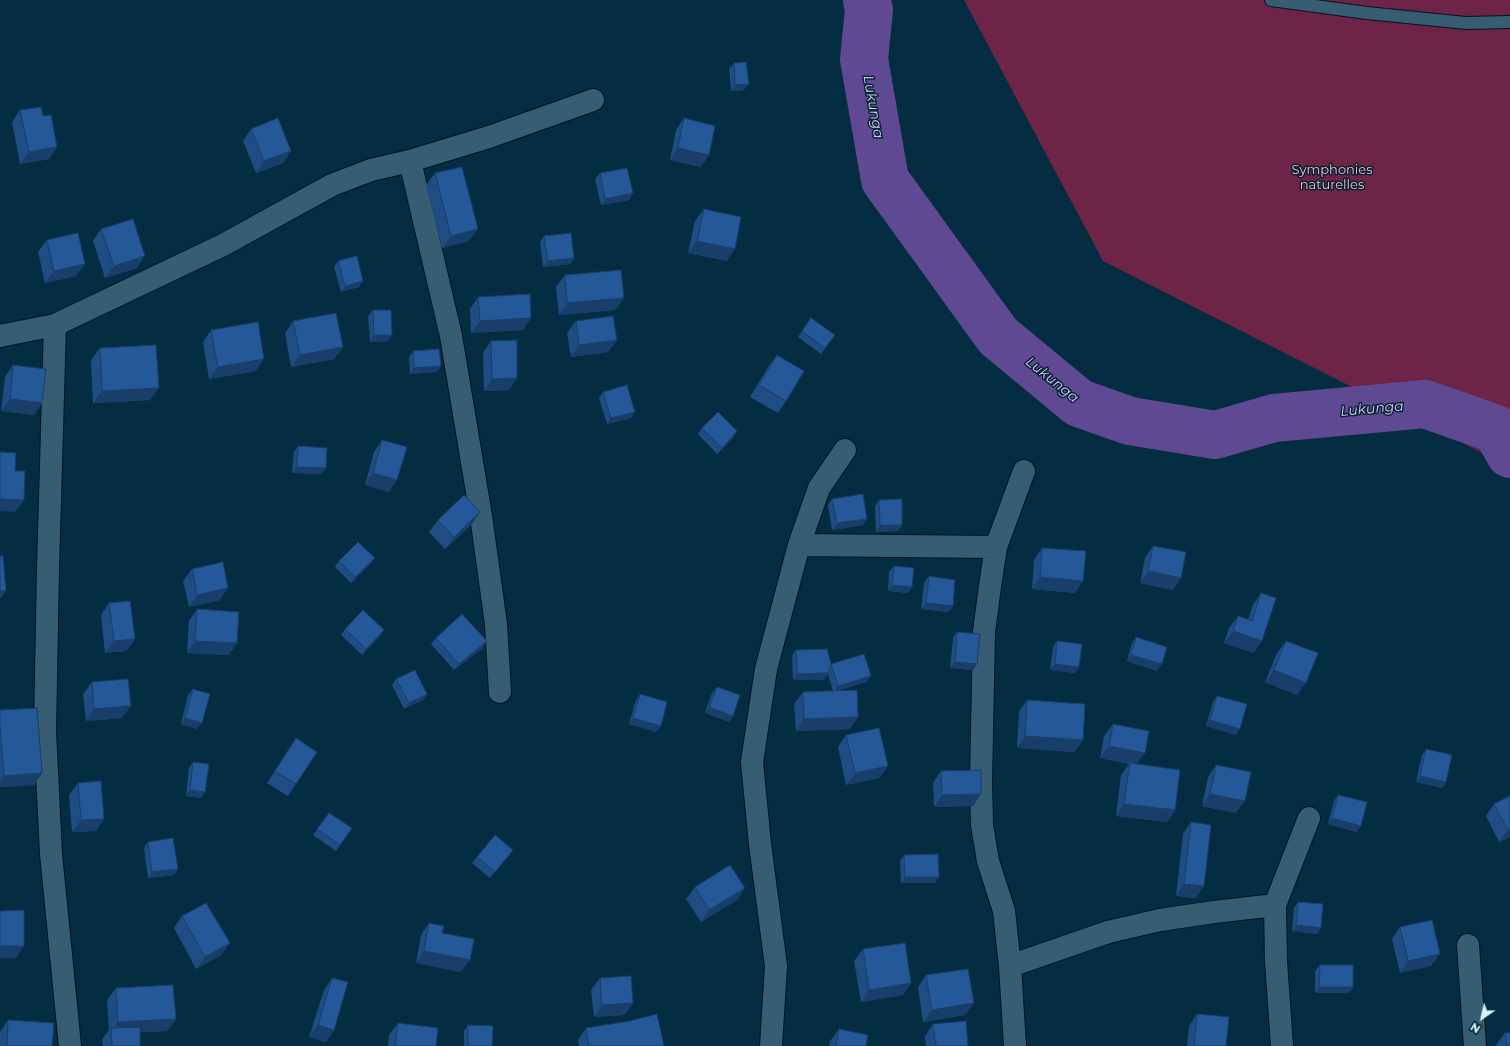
<!DOCTYPE html>
<style>
body{margin:0}
#map{position:relative;width:1510px;height:1046px;overflow:hidden;background:#042d41;font-family:Montserrat,sans-serif}
canvas{display:block}
.north{position:absolute;left:1462px;top:998px;width:40px;height:40px;-webkit-text-stroke:3px #052332;paint-order:stroke;rotate:214deg;font-size:11px;font-weight:700;line-height:16px;text-align:center;color:#dcf1fe}
.north::after{content:'';display:block;margin:auto;width:14px;height:18px;background:#dcf1fe;clip-path:polygon(50% 0,100% 100%,50% 72%,0 100%)}
</style>
<div id="map">
<canvas width="1510" height="1046"></canvas>
<div class="north">N</div>
</div>
<script>
const ctx = document.querySelector('canvas').getContext('2d');
ctx.lineJoin = 'round';
function paint(path, color) {
  ctx.fillStyle = color;
  ctx.fill(path, 'evenodd');
}
function poly(rows) {
  const path = new Path2D();
  for (const r of rows) {
    path.moveTo(r[0], r[1]);
    for (let i = 2; i < r.length; i += 2) path.lineTo(r[i], r[i + 1]);
  }
  return path;
}
function strokePath(path, color, width, dash) {
  ctx.strokeStyle = color;
  ctx.lineWidth = width;
  ctx.lineCap = dash ? 'butt' : 'round';
  ctx.setLineDash(dash || []);
  ctx.stroke(path);
}
function write(font, color, halo, rows, align = 'center') {
  ctx.font = font + ' Montserrat,sans-serif';
  ctx.lineWidth = 3;
  ctx.setLineDash([]);
  ctx.textBaseline = 'middle';
  ctx.strokeStyle = halo;
  ctx.fillStyle = color;
  for (const [text, x, y, turn = 0] of rows) {
    ctx.save();
    ctx.translate(x, y);
    ctx.rotate((+turn || 0) * Math.PI / 180);
    ctx.textAlign = isNaN(turn) ? turn : align;
    if (halo) ctx.strokeText(text, 0, 0);
    ctx.fillText(text, 0, 0);
    ctx.restore();
  }
}
const green = poly([
 [964,0,1510,0,1510,467,1103,261]
]);
const river = poly([
 [867,0,869,10,864,59,885,180,998,336,1079,403,1130,421,1215,435,1274,418,1425,404,1496,429,1510,454]
]);
const lane = poly([
 [1271,0,1367,13,1466,23,1510,22]
]);
const street = poly([
 [410,161,451,336,481,516,496,624,500,692],
 [55,325,48,568,45,732,51,854,70,1046],
 [0,336,55,325,223,245,332,185,371,170,410,161,489,137,593,100],
 [799,545,996,547],
 [1468,945,1475,1046],
 [1010,966,1108,932,1160,920,1214,912,1275,905],
 [771,1046,776,966,760,844,752,762,766,669,799,545,819,488,845,450],
 [1015,1046,1010,966,1004,911,988,861,982,825,981,781,984,632,990,586,996,547,1024,471],
 [1282,1046,1276,961,1275,905,1309,818]
]);
const wall = poly([
 [734,63,744,90,731,91,729,69],
 [20,110,43,116,57,147,49,159,20,164,12,122],
 [684,118,701,167,670,160,676,130],
 [251,129,291,151,283,163,256,173,243,141],
 [435,173,469,241,442,248,426,185],
 [600,173,633,193,629,200,601,205,595,179],
 [704,209,727,261,688,253,695,221],
 [101,229,137,268,105,278,93,241],
 [544,236,574,258,570,264,543,267,540,242],
 [47,240,76,276,45,283,38,252],
 [338,261,359,287,341,292,334,267],
 [565,275,624,298,615,310,559,315,556,287],
 [478,297,523,330,471,333,470,309],
 [373,310,392,335,388,341,370,342,368,316],
 [811,318,835,335,821,354,798,337],
 [293,321,343,347,334,359,291,367,285,333],
 [576,321,617,340,608,352,571,357,567,333],
 [211,330,256,371,209,379,203,342],
 [491,341,509,390,484,391,483,353],
 [100,348,150,400,93,403,91,360],
 [413,351,441,366,436,372,410,374,409,357],
 [777,355,786,401,778,413,750,397,768,367],
 [13,365,42,403,34,415,1,411,5,377],
 [603,392,631,418,607,424,599,398],
 [702,428,733,438,717,454,698,434],
 [382,440,389,492,365,485,374,452],
 [298,446,326,468,321,474,292,473,294,452],
 [832,499,867,519,863,525,832,530,828,505],
 [879,500,902,525,898,531,876,532,875,506],
 [438,520,472,524,445,549,429,532],
 [1153,546,1181,578,1173,590,1140,583,1145,558],
 [1042,548,1083,581,1075,593,1032,589,1034,560],
 [339,561,370,564,351,583,335,567],
 [894,566,912,587,908,593,888,591,889,572],
 [192,569,220,600,189,607,183,581],
 [929,576,949,612,921,609,924,583],
 [1261,593,1254,653,1224,643,1229,628,1238,616,1248,619,1253,605],
 [109,603,135,639,126,651,105,653,101,615],
 [197,609,229,655,187,653,189,621],
 [345,629,384,630,380,636,362,655,341,635],
 [957,632,977,664,973,670,950,668,953,638],
 [1136,637,1157,671,1127,661,1132,643],
 [436,638,483,648,454,670,431,644],
 [1057,641,1075,673,1050,670,1053,647],
 [1286,641,1297,695,1265,682,1277,653],
 [796,650,831,664,871,676,866,682,840,690,850,729,796,731,794,704,803,692,833,691,828,674,824,680,793,680,792,656],
 [396,679,427,694,423,700,404,709,392,685],
 [92,682,122,718,86,721,83,694],
 [717,687,733,716,729,722,705,713,712,693],
 [193,689,197,729,181,724,188,695],
 [640,694,656,732,629,724,636,700],
 [1217,696,1236,735,1206,726,1213,702],
 [1027,700,1083,740,1074,752,1017,748,1019,712],
 [0,710,42,773,34,785,0,787],
 [1113,724,1137,764,1175,810,1167,822,1116,816,1121,775,1129,764,1100,758,1104,736],
 [846,735,888,766,879,778,846,785,838,747],
 [296,738,317,752,288,796,267,783],
 [1426,749,1446,782,1442,788,1416,782,1422,755],
 [193,762,201,798,186,796,189,768],
 [1216,765,1236,813,1202,806,1208,777],
 [941,771,973,806,934,807,933,783],
 [78,783,96,831,72,832,69,795],
 [1338,795,1357,832,1328,824,1334,801],
 [1510,796,1510,837,1499,842,1486,816,1494,804],
 [329,813,352,828,336,851,313,835],
 [1191,822,1196,898,1176,896,1183,834],
 [148,842,178,869,174,875,148,878,144,848],
 [513,850,490,878,472,863,477,857],
 [904,855,939,877,935,883,901,883,900,861],
 [695,887,745,888,737,900,701,922,686,899],
 [1298,902,1321,928,1317,934,1292,931,1294,908],
 [182,916,230,943,221,955,196,969,174,928],
 [429,923,442,933,461,972,416,963,421,935],
 [1400,927,1431,966,1400,973,1392,939],
 [863,949,911,983,903,995,861,1002,854,961],
 [1320,965,1353,987,1349,993,1315,993,1315,971],
 [926,975,965,1015,923,1022,918,987],
 [332,978,334,1030,326,1042,309,1037,324,990],
 [600,978,633,1003,624,1015,594,1017,591,990],
 [116,988,176,1019,167,1031,140,1032,140,1046,103,1046,102,1040,109,1030,107,1000],
 [1197,1014,1226,1046,1187,1046,1189,1026],
 [8,1020,52,1046,0,1046,0,1032],
 [398,1023,436,1046,388,1046,389,1035],
 [933,1024,968,1046,926,1046,925,1036],
 [468,1025,492,1046,464,1046,464,1031],
 [586,1028,664,1046,579,1046,578,1040],
 [839,1029,866,1046,829,1046,830,1041],
 [1505,1033,1510,1046,1497,1046,1496,1045]
]);
const shadedWall = poly([
 [749,84,744,90,731,91,735,85],
 [57,147,49,159,20,164,29,152],
 [678,148,709,155,701,167,670,160],
 [291,151,283,163,256,173,264,161],
 [633,193,629,200,601,205,605,199],
 [478,229,469,241,442,248,451,236],
 [697,241,735,249,727,261,688,253],
 [145,256,137,268,105,278,114,266],
 [574,258,570,264,543,267,548,261],
 [85,264,76,276,45,283,54,271],
 [363,281,359,287,341,292,345,286],
 [624,298,615,310,559,315,567,303],
 [531,318,523,330,471,333,480,321],
 [374,335,392,335,388,341,370,342],
 [617,340,608,352,571,357,579,345],
 [343,347,334,359,291,367,300,355],
 [264,359,256,371,209,379,218,367],
 [441,366,436,372,410,374,414,368],
 [517,378,509,390,484,391,492,379],
 [159,388,150,400,93,403,102,391],
 [10,399,42,403,34,415,1,411],
 [635,412,631,418,607,424,611,418],
 [737,431,733,438,717,454,722,448],
 [297,467,326,468,321,474,292,473],
 [373,473,397,480,389,492,365,485],
 [0,499,24,500,15,512,0,511],
 [480,512,472,524,445,549,454,537],
 [867,519,863,525,832,530,837,523],
 [880,525,902,525,898,531,876,532],
 [375,558,370,564,351,583,355,577],
 [1148,571,1181,578,1173,590,1140,583],
 [1040,577,1083,581,1075,593,1032,589],
 [892,585,912,587,908,593,888,591],
 [228,588,220,600,189,607,197,595],
 [0,591,6,591,0,599],
 [926,603,953,606,949,612,921,609],
 [384,630,380,636,362,655,366,649],
 [1233,631,1262,641,1254,653,1224,643],
 [135,639,126,651,105,653,114,641],
 [195,641,237,643,229,655,187,653],
 [487,641,483,648,454,670,459,664],
 [1131,655,1162,664,1157,671,1127,661],
 [955,662,977,664,973,670,950,668],
 [1055,664,1079,667,1075,673,1050,670],
 [1274,670,1306,683,1297,695,1265,682],
 [828,673,824,680,793,680,797,674],
 [871,676,866,682,834,692,838,686],
 [427,694,423,700,404,709,409,703],
 [131,706,122,718,86,721,94,709],
 [709,707,733,716,729,722,705,713],
 [858,717,850,729,796,731,804,719],
 [185,718,202,723,197,729,181,724],
 [633,718,661,726,656,732,629,724],
 [1210,720,1240,729,1236,735,1206,726],
 [1025,736,1083,740,1074,752,1017,748],
 [1109,746,1145,753,1136,765,1100,758],
 [888,766,879,778,846,785,855,773],
 [42,773,34,785,0,787,0,781,4,776],
 [1420,776,1446,782,1442,788,1416,782],
 [190,790,205,792,201,798,186,796],
 [981,794,973,806,934,807,942,795],
 [1210,794,1245,801,1236,813,1202,806],
 [1124,804,1175,810,1167,822,1116,816],
 [1332,818,1361,826,1357,832,1328,824],
 [104,819,96,831,72,832,81,820],
 [1510,829,1510,837,1499,842,1508,830],
 [513,850,509,856,490,878,495,872],
 [178,869,174,875,148,878,152,872],
 [905,877,939,877,935,883,901,883],
 [1184,884,1204,886,1196,898,1176,896],
 [745,888,737,900,701,922,709,910],
 [1296,925,1321,928,1317,934,1292,931],
 [230,943,221,955,196,969,205,957],
 [0,946,24,946,16,958,0,958],
 [424,951,470,960,461,972,416,963],
 [1440,954,1431,966,1400,973,1408,961],
 [911,983,903,995,861,1002,869,990],
 [1319,987,1353,987,1349,993,1315,993],
 [633,1003,624,1015,594,1017,602,1005],
 [974,1003,965,1015,923,1022,932,1010],
 [176,1019,167,1031,111,1034,111,1032,118,1022],
 [318,1025,334,1030,326,1042,309,1037]
]);
const building = poly([
 [746,62,749,84,735,85,734,63,746,62],
 [41,107,43,116,51,115,57,147,29,152,20,110,41,107],
 [278,118,291,151,264,161,251,129,278,118],
 [684,118,715,126,709,155,678,148,684,118],
 [462,167,478,229,451,236,435,173,462,167],
 [627,168,633,193,605,199,600,173,627,168],
 [704,209,741,217,735,249,697,241,704,209],
 [133,219,145,256,114,266,101,229,133,219],
 [78,233,85,264,54,271,47,240,78,233],
 [571,233,574,258,548,261,544,236,571,233],
 [357,256,363,281,345,286,338,261,357,256],
 [621,270,624,298,567,303,565,275,621,270],
 [530,294,531,318,480,321,478,297,530,294],
 [373,310,391,310,392,335,374,335,373,310],
 [336,313,343,347,300,355,293,321,336,313],
 [613,316,617,340,579,345,576,321,613,316],
 [811,318,835,335,825,348,802,331,811,318],
 [258,322,264,359,218,367,211,330,258,322],
 [517,340,517,378,492,379,491,341,517,340],
 [156,345,159,388,102,391,100,348,156,345],
 [439,349,441,366,414,368,413,351,439,349],
 [777,355,804,371,786,401,759,385,777,355],
 [13,365,46,369,42,403,10,399,13,365],
 [627,385,635,412,611,418,603,392,627,385],
 [718,412,737,431,722,448,702,428,718,412],
 [382,440,407,447,397,480,373,473,382,440],
 [298,446,327,448,326,468,297,467,298,446],
 [0,452,16,453,15,471,25,471,24,500,0,499,0,452],
 [863,494,867,519,837,523,832,499,863,494],
 [464,495,480,512,454,537,438,520,464,495],
 [902,499,902,525,880,525,879,500,902,499],
 [358,542,375,558,355,577,339,561,358,542],
 [1153,546,1186,552,1181,578,1148,571,1153,546],
 [1042,548,1086,551,1083,581,1040,577,1042,548],
 [0,556,3,556,6,591,0,591,0,556],
 [223,562,228,588,197,595,192,569,223,562],
 [894,566,914,568,912,587,892,585,894,566],
 [929,576,955,580,953,606,926,603,929,576],
 [1261,593,1276,598,1262,641,1233,631,1238,616,1252,621,1261,593],
 [130,601,135,639,114,641,109,603,130,601],
 [197,609,239,612,237,643,195,641,197,609],
 [363,610,384,630,366,649,345,629,363,610],
 [462,614,487,641,459,664,436,638,462,614],
 [957,632,980,634,977,664,955,662,957,632],
 [1136,637,1167,647,1162,664,1131,655,1136,637],
 [1057,641,1082,644,1079,667,1055,664,1057,641],
 [1286,641,1318,653,1306,683,1274,670,1286,641],
 [827,649,831,664,828,673,797,674,796,650,827,649],
 [864,654,871,676,838,686,831,664,864,654],
 [415,670,427,694,409,703,396,679,415,670],
 [128,679,131,706,94,709,92,682,128,679],
 [717,687,740,695,733,716,709,707,717,687],
 [193,689,210,694,202,723,185,718,193,689],
 [857,690,858,717,804,719,803,692,857,690],
 [640,694,667,702,661,726,633,718,640,694],
 [1217,696,1247,704,1240,729,1210,720,1217,696],
 [1027,700,1085,704,1083,740,1025,736,1027,700],
 [37,708,42,773,4,776,0,727,0,710,37,708],
 [1113,724,1149,731,1145,753,1109,746,1113,724],
 [879,728,888,766,855,773,846,735,879,728],
 [296,738,317,752,296,784,275,771,296,738],
 [1426,749,1452,755,1446,782,1420,776,1426,749],
 [193,762,209,764,205,792,190,790,193,762],
 [1130,763,1180,770,1175,810,1124,804,1130,763],
 [1216,765,1251,772,1245,801,1210,794,1216,765],
 [981,770,981,794,942,795,941,771,981,770],
 [101,781,104,819,81,820,78,783,101,781],
 [1338,795,1367,802,1361,826,1332,818,1338,795],
 [1510,796,1510,829,1508,830,1494,804,1510,796],
 [329,813,352,828,340,845,317,829,329,813],
 [1191,822,1211,825,1204,886,1184,884,1191,822],
 [495,835,513,850,495,872,477,857,495,835],
 [173,838,178,869,152,872,148,842,173,838],
 [938,854,939,877,905,877,904,855,938,854],
 [730,865,745,888,709,910,695,887,730,865],
 [1298,902,1323,904,1321,928,1296,925,1298,902],
 [206,903,230,943,205,957,182,916,206,903],
 [24,910,24,946,0,946,0,911,24,910],
 [1432,920,1440,954,1408,961,1400,927,1432,920],
 [429,923,444,926,442,933,474,939,470,960,424,951,429,923],
 [905,943,911,983,869,990,863,949,905,943],
 [1320,965,1353,965,1353,987,1319,987,1320,965],
 [968,969,974,1003,932,1010,926,975,968,969],
 [631,976,633,1003,602,1005,600,978,631,976],
 [332,978,348,982,334,1030,318,1025,332,978],
 [173,985,176,1019,118,1022,116,988,173,985],
 [657,1014,664,1046,589,1046,586,1028,630,1021,657,1014],
 [1197,1014,1229,1017,1226,1046,1194,1046,1197,1014],
 [8,1020,54,1023,52,1046,7,1046,8,1020],
 [966,1021,968,1046,936,1046,933,1024,966,1021],
 [398,1023,438,1028,436,1046,395,1046,398,1023],
 [468,1025,493,1026,492,1046,468,1046,468,1025],
 [140,1027,140,1046,112,1046,111,1028,140,1027],
 [839,1029,868,1035,866,1046,836,1046,839,1029],
 [1505,1033,1510,1033,1510,1046,1507,1046,1505,1033]
]);
const parkNames = [
 ["Symphonies",1332,170],
 ["naturelles",1332,185]
];
const waterNames = [
 ["Lukunga",873,107,80],
 ["Lukunga",1052,380,39],
 ["Lukunga",1372,409,-5]
];
paint(green, '#6e2446');
strokePath(river, '#5f4993', 48);
strokePath(lane, '#001423', 14);
strokePath(street, '#001423', 24);
strokePath(lane, '#375d73', 12);
strokePath(street, '#375d73', 22);
paint(wall, '#1f4c83');
paint(shadedWall, '#193e6a');
paint(building, '#245898');
strokePath(building, '#193e6a', 1);
write('13px', '#fdb6d0', '#052332', parkNames);
write('italic 14px', '#d5ccf6', '#052332', waterNames);
</script>
